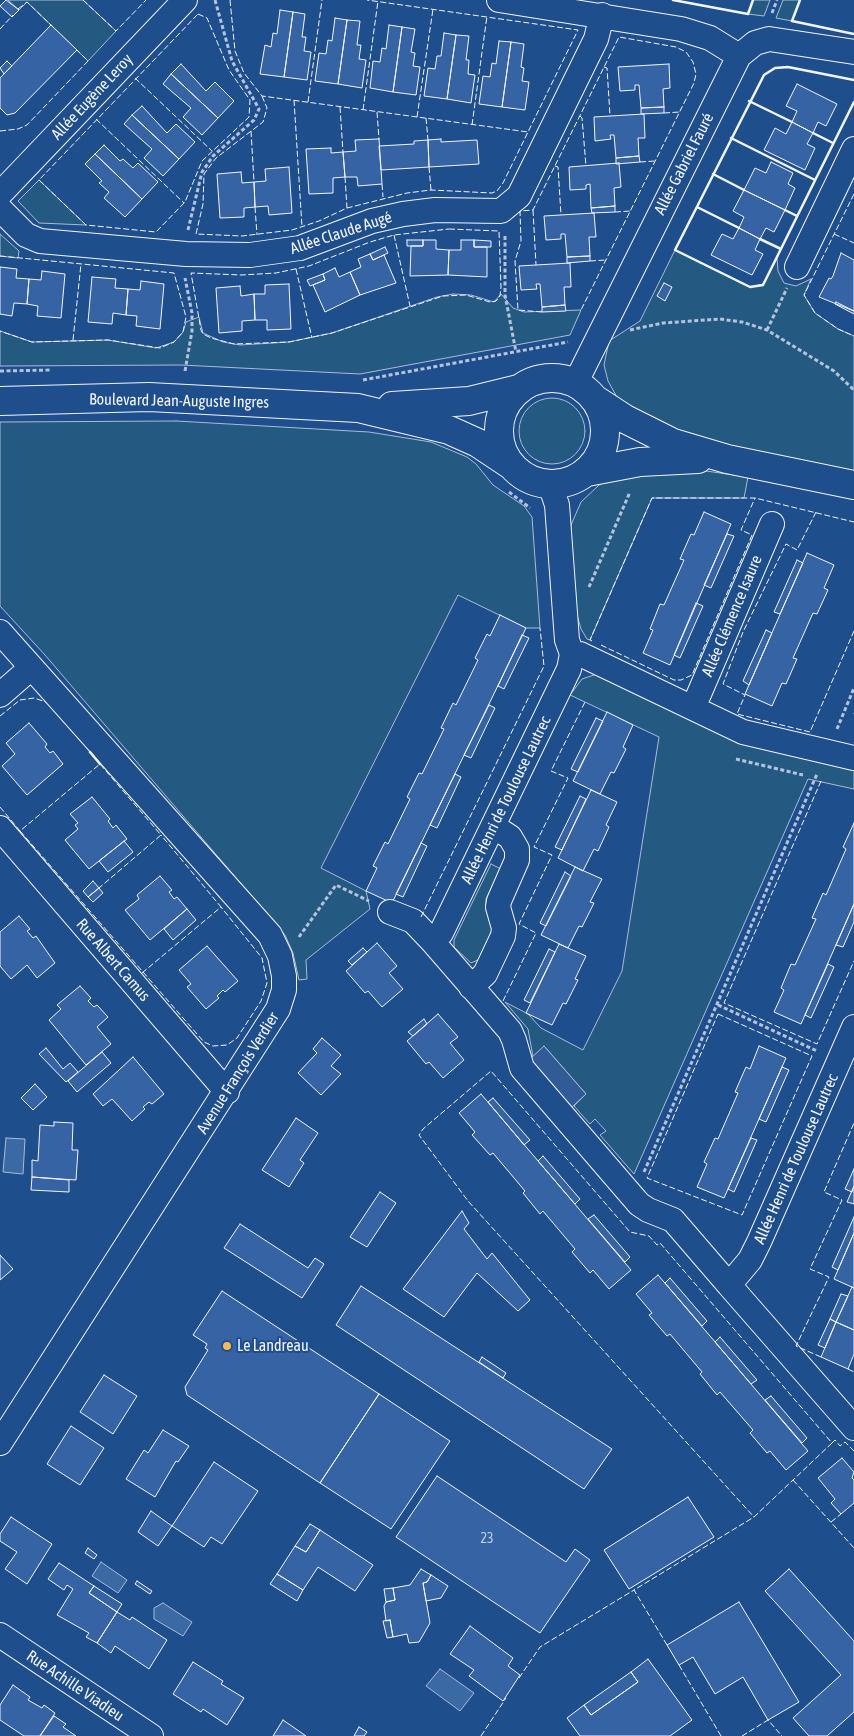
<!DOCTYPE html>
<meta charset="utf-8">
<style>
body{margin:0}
canvas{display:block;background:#1f4e8c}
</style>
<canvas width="854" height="1736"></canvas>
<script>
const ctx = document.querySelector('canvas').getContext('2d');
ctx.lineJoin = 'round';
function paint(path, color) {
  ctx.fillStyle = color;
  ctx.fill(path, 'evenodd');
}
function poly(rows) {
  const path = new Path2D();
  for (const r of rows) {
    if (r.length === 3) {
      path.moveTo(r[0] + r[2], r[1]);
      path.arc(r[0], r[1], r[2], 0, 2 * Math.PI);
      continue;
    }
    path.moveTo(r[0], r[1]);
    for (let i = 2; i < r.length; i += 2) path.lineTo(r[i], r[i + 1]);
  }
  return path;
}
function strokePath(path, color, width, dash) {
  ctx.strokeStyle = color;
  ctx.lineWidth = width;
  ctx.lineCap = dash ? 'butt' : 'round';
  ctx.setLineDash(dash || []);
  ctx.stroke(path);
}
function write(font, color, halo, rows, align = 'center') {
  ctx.font = font + ' "Asap Condensed",sans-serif';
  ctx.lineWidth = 4;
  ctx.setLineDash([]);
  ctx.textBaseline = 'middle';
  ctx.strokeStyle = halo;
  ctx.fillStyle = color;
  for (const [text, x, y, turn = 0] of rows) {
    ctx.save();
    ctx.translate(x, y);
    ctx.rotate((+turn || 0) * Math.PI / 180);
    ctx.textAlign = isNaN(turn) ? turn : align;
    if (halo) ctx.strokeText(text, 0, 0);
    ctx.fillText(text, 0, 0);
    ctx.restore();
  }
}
const green = poly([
 [8,0,83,0,116,31,88,61,27,2,19,10,8,0],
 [753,0,770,0,764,16,748,14,753,0],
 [783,0,800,0,792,21,776,18,783,0],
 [39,180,86,225,39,223,18,201,39,180],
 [0,234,19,251,18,258,0,256,0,234],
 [675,250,750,287,763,284,777,258,778,271,784,283,796,286,811,279,804,295,815,313,838,329,854,336,854,472,689,437,672,431,618,399,608,381,604,365,609,341,640,321,675,250],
 [453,294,471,295,494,302,501,294,513,308,524,312,581,310,570,335,360,374,181,365,0,366,0,331,32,342,108,340,156,348,174,342,183,332,186,322,199,317,203,333,223,342,240,345,289,342,332,333,437,297,453,294],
 [552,431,33],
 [176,421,369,432,431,442,467,457,476,464,493,485,524,506,532,517,540,628,526,628,458,595,321,868,366,891,370,909,306,960,307,979,299,980,293,953,285,935,45,655,0,606,0,422,176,421],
 [692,469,748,477,744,498,652,498,590,640,587,639,581,629,576,611,571,541,571,525,581,502,599,485,613,478,692,469],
 [597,674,854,768,854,789,808,779,634,1174,600,1135,606,1131,595,1119,590,1124,574,1106,586,1094,545,1047,533,1057,528,1029,505,1002,528,1014,541,1028,583,1050,622,971,659,737,570,695,582,679,597,674],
 [491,864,501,869,486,899,486,910,492,930,478,960,471,963,454,947,454,940,491,864]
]);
const parking = poly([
 [544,1046,586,1094,571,1108,529,1060,544,1046]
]);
const water = poly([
 [6,1138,25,1139,23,1174,3,1172,6,1138],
 [101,1562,127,1580,118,1593,92,1576,101,1562],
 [163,1603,192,1622,183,1636,154,1619,154,1608,163,1603],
 [440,1669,474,1693,460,1711,426,1686,440,1669]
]);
const building = poly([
 [6,0,19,10,12,17,0,6,6,0],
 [280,10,293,12,284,77,260,74,265,45,271,47,273,33,277,34,280,10],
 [293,12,305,14,302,37,306,37,304,51,311,52,307,80,284,77,293,12],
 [335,18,347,20,338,84,315,81,319,53,326,54,328,40,332,41,335,18],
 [347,20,360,21,357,45,361,45,359,59,366,60,362,88,338,84,347,20],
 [51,25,77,50,15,113,7,115,0,108,0,78,51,25],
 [389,25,402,27,393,92,370,88,373,61,380,62,382,48,386,49,389,25],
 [402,27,415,29,411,52,415,53,413,66,420,67,416,95,393,92,402,27],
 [444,33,456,35,447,99,424,96,428,68,435,69,437,56,441,56,444,33],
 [456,35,469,36,466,60,469,60,468,74,475,75,471,103,447,99,456,35],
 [499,41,511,42,502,107,479,104,483,76,490,77,492,63,496,64,499,41],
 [511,42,524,44,521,67,524,68,522,81,529,82,525,110,502,107,511,42],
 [7,61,12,66,4,74,0,68,7,61],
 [181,64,206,91,215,82,234,101,218,118,171,74,181,64],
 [669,64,670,88,663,89,664,107,641,108,639,85,635,85,635,90,620,91,618,67,669,64],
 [171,74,218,118,202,135,183,117,191,108,163,84,171,74],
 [797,84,837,104,826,126,818,122,813,133,792,122,797,111,786,106,797,84],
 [142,106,167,133,176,124,195,142,179,159,132,115,142,106],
 [664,107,664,113,641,114,641,108,664,107],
 [644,114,645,138,638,138,639,156,616,158,614,135,610,135,611,139,595,141,594,117,644,114],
 [132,115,179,159,163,176,144,158,152,149,124,124,132,115],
 [792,122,813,133,807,144,815,148,805,170,764,150,775,128,786,134,792,122],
 [379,139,382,184,358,186,357,177,345,177,343,152,356,151,355,140,379,139],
 [441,139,441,142,477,140,479,164,429,167,428,140,441,139],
 [428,140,429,167,381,170,379,146,414,144,414,141,428,140],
 [104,145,120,161,123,159,133,168,138,163,158,182,142,199,95,154,104,145],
 [331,148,331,153,343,152,345,177,333,178,333,193,309,194,306,149,331,148],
 [95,154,142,199,125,217,104,198,109,192,99,183,102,181,85,164,95,154],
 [639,156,640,162,616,164,616,158,639,156],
 [771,162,793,173,788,184,795,188,785,210,744,190,755,168,766,173,771,162],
 [619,163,621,187,614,188,615,206,591,208,590,184,586,185,586,189,570,190,569,167,619,163],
 [289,167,292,213,269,215,268,206,255,207,254,182,266,181,265,169,289,167],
 [241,172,242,183,254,182,255,207,244,208,244,217,220,218,217,174,241,172],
 [744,190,785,210,774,232,766,228,760,239,739,228,744,217,733,211,744,190],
 [615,206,615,212,592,213,591,208,615,206],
 [594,213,596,237,589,237,590,256,567,257,565,234,561,234,561,239,546,240,544,216,594,213],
 [739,228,760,239,755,250,763,254,752,275,711,255,722,234,733,239,739,228],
 [407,240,423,240,423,246,407,246,407,240],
 [423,240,436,240,436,249,449,250,448,275,410,276,411,246,423,246,423,240],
 [461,240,474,240,474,247,487,247,487,277,448,275,449,250,461,250,461,240],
 [474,240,491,241,491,247,474,247,474,240],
 [385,247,388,253,373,260,370,254,385,247],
 [841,253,854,260,854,311,819,297,829,278,831,279,833,276,841,253],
 [370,254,373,260,384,255,396,283,360,295,350,272,361,267,358,259,370,254],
 [590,256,590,261,567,263,567,257,590,256],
 [570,263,571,287,564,287,565,305,542,307,540,284,536,284,537,289,521,290,519,266,570,263],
 [0,267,17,269,16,278,29,279,27,304,14,303,12,316,0,314,0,267],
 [335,268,339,277,350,272,360,295,325,312,313,285,325,280,323,274,335,268],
 [42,271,65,274,61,318,37,316,38,306,27,304,29,279,41,280,42,271],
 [323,274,325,280,310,286,307,280,323,274],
 [92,277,116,279,115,288,128,289,126,315,113,313,112,324,88,322,92,277],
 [141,281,164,284,160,329,136,326,137,316,126,315,128,289,140,290,141,281],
 [664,283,672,287,665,301,657,296,664,283],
 [289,284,291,329,267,330,267,320,255,320,254,294,265,294,265,285,289,284],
 [240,286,241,296,254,294,255,320,242,321,242,331,219,333,216,288,240,286],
 [836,302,854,311,854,314,835,304,836,302],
 [565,305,566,311,542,312,542,307,565,305],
 [704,512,731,524,670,665,643,653,653,630,650,629,660,604,664,605,684,560,680,559,691,534,694,535,704,512],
 [727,534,734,536,711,588,704,585,727,534],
 [807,553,834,565,824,588,828,590,817,614,813,613,793,658,797,659,786,684,782,683,772,706,745,694,807,553],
 [797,560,803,563,780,614,774,612,797,560],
 [696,603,703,606,680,658,674,655,696,603],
 [500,615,526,628,392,903,366,891,377,868,373,866,385,842,388,844,410,799,407,797,419,773,422,774,444,729,441,728,453,703,456,705,478,660,475,658,487,634,490,636,500,615],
 [766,630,772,633,749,685,743,681,766,630],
 [522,635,529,638,504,689,498,686,522,635],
 [489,705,495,708,471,758,464,755,489,705],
 [607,712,633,725,623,747,626,749,614,773,611,772,600,794,573,781,607,712],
 [596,718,603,721,578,772,571,769,596,718],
 [29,723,47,744,45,747,50,753,53,751,63,764,27,795,2,766,15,754,6,743,29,723],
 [455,774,461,777,437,828,430,825,455,774],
 [591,790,617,802,606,825,609,827,598,851,594,849,583,871,558,858,591,790],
 [580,796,586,799,562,850,555,847,580,796],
 [92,797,110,819,108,821,113,828,116,825,127,839,89,869,65,840,78,829,75,825,78,823,70,814,92,797],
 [854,823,854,904,801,1024,774,1012,784,990,781,988,791,964,795,965,816,919,812,918,823,893,826,895,846,849,843,847,854,823],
 [124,841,133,852,108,872,99,861,124,841],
 [421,843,427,846,403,897,396,894,421,843],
 [575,867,602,879,590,902,594,903,582,927,579,926,568,948,541,935,575,867],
 [565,872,571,876,546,926,540,923,565,872],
 [160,876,172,890,169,892,174,899,177,897,187,909,150,940,125,910,139,899,137,895,160,876],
 [93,881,99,888,88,897,83,891,93,881],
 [99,888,103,893,93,902,88,897,99,888],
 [854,904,854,922,843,947,836,945,854,904],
 [187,909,196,920,173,940,164,929,187,909],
 [19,916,30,929,27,931,33,938,36,936,55,963,37,978,27,965,11,979,0,966,0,932,19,916],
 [377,943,397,966,389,973,403,989,382,1007,368,991,365,993,346,971,377,943],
 [559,944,586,956,575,979,578,980,566,1004,563,1003,552,1025,526,1013,559,944],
 [207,946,238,981,225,992,223,990,217,996,219,998,206,1009,187,987,191,984,179,970,207,946],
 [363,948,367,952,352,965,348,961,363,948],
 [549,949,555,952,530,1003,524,1000,549,949],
 [828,964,834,967,811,1018,805,1015,828,964],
 [80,986,91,998,88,1001,94,1007,97,1005,108,1017,97,1027,111,1044,86,1065,49,1020,61,1009,57,1005,80,986],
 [438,1014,458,1037,450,1043,464,1060,443,1078,429,1062,426,1064,407,1041,438,1014],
 [424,1019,427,1024,413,1036,408,1032,424,1019],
 [322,1038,341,1055,331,1066,341,1074,321,1095,298,1073,317,1053,313,1049,322,1038],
 [759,1046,786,1058,724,1198,697,1187,707,1164,704,1162,715,1138,718,1139,738,1093,735,1092,746,1067,750,1069,759,1046],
 [46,1048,63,1069,70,1063,78,1072,66,1082,39,1054,46,1048],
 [102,1052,111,1063,77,1092,68,1081,102,1052],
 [133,1057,164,1094,152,1104,149,1102,143,1107,145,1109,132,1121,112,1099,103,1106,93,1094,133,1057],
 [782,1067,789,1070,766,1122,759,1119,782,1067],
 [35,1084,47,1097,33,1110,21,1098,35,1084],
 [481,1094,631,1270,609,1289,593,1270,590,1273,572,1252,575,1249,543,1211,540,1214,523,1193,525,1191,493,1153,490,1155,472,1135,475,1132,459,1113,481,1094],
 [493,1098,530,1140,524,1145,488,1102,493,1098],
 [296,1118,318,1133,300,1160,304,1163,289,1187,262,1170,296,1118],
 [54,1122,73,1123,72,1150,78,1150,76,1180,32,1177,32,1160,38,1161,40,1125,54,1126,54,1122],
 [751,1138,757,1140,734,1192,728,1189,751,1138],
 [543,1156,580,1199,575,1204,538,1161,543,1156],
 [854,1169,854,1186,852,1192,845,1189,854,1169],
 [32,1177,69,1180,69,1192,31,1190,32,1177],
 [854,1186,854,1204,847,1202,854,1186],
 [380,1192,396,1203,367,1247,350,1237,380,1192],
 [462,1211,469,1223,464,1229,487,1259,492,1253,530,1300,518,1311,477,1273,444,1317,403,1289,462,1211],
 [594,1215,630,1257,625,1262,588,1219,594,1215],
 [854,1217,854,1233,838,1270,832,1267,854,1217],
 [240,1224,308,1268,315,1258,324,1264,302,1298,224,1248,240,1224],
 [854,1233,854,1288,834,1279,854,1233],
 [0,1255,13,1269,0,1280,0,1255],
 [658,1275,808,1451,786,1470,770,1451,767,1453,750,1433,753,1430,720,1392,717,1395,700,1374,702,1372,670,1334,667,1336,649,1315,652,1313,636,1294,658,1275],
 [670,1278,707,1321,702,1326,665,1283,670,1278],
 [361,1286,612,1449,584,1489,336,1325,361,1286],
 [852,1287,854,1288,854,1330,836,1322,852,1287],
 [222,1291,379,1394,320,1483,187,1395,185,1387,208,1350,205,1348,207,1344,193,1335,222,1291],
 [841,1294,848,1296,836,1322,830,1319,841,1294],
 [830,1319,836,1322,825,1348,818,1345,830,1319],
 [836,1322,854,1330,854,1354,848,1369,821,1357,836,1322],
 [720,1337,757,1380,751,1384,715,1342,720,1337],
 [482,1357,506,1373,503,1378,479,1362,482,1357],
 [104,1375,137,1396,113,1434,80,1412,104,1375],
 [379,1394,450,1441,391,1529,320,1483,379,1394],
 [771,1396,807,1438,802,1443,765,1400,771,1396],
 [71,1426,104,1448,80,1485,47,1464,71,1426],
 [163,1430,189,1446,178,1462,176,1461,155,1497,126,1479,144,1450,148,1453,163,1430],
 [842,1458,854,1472,852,1478,854,1480,854,1503,841,1514,831,1503,835,1499,818,1478,842,1458],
 [214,1462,258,1491,222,1544,211,1537,204,1547,172,1526,214,1462],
 [437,1476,566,1562,575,1549,590,1560,540,1633,396,1537,437,1476],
 [688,1497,714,1537,629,1589,604,1550,688,1497],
 [151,1511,172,1526,158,1546,138,1532,151,1511],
 [11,1517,52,1544,27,1584,5,1569,17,1552,0,1541,0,1534,11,1517],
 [310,1524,320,1530,306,1552,295,1546,310,1524],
 [320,1530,373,1565,355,1591,318,1567,303,1590,277,1574,295,1546,306,1552,320,1530],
 [88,1548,97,1555,94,1559,85,1553,88,1548],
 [59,1563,94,1586,89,1593,117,1612,97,1643,86,1637,89,1633,57,1615,73,1589,67,1585,64,1590,48,1579,59,1563],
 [421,1569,431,1575,427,1582,423,1583,430,1623,419,1642,409,1643,407,1634,393,1637,390,1620,386,1621,384,1606,386,1602,395,1600,393,1588,410,1585,421,1569],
 [789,1569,854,1641,854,1712,827,1736,809,1736,793,1718,841,1675,765,1591,789,1569],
 [277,1574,303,1590,297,1601,270,1584,277,1574],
 [431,1575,448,1586,441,1598,426,1601,423,1583,427,1582,431,1575],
 [137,1581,152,1591,150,1594,135,1584,137,1581],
 [94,1586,122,1604,117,1612,89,1593,94,1586],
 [393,1588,395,1600,386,1602,384,1589,393,1588],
 [739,1602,799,1702,768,1720,743,1677,715,1694,693,1657,679,1665,667,1645,739,1602],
 [117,1612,130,1620,132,1617,167,1640,149,1669,115,1646,111,1653,97,1643,117,1612],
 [390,1620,393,1637,387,1638,383,1621,390,1620],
 [470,1626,513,1658,508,1666,520,1675,503,1701,469,1676,474,1670,450,1654,470,1626],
 [648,1659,692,1720,670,1736,580,1736,567,1718,584,1705,591,1715,638,1682,631,1672,648,1659],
 [193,1662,223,1681,221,1684,244,1698,227,1725,203,1709,201,1712,173,1694,193,1662],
 [631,1672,638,1682,591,1715,584,1705,631,1672],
 [13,1685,30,1697,28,1700,42,1708,44,1705,55,1713,40,1736,24,1736,0,1720,0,1705,13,1685],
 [54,1716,66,1724,63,1727,76,1736,40,1736,54,1716],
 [283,1720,306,1736,273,1736,283,1720],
 [359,1727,367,1732,364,1736,354,1736,359,1727]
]);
const path = poly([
 [772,13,777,0],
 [188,230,202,172,213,156,254,120,259,109,232,61,215,0],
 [505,236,505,295,516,352],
 [630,330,663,323,720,319,742,322,767,330,834,371,854,390],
 [767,330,787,288],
 [0,371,52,370],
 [185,371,192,331,192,313,185,278],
 [363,380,568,342],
 [509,492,530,508],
 [589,587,630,492],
 [837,729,854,688],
 [736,759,803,775],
 [299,937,336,885,369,901],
 [718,1005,817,1051],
 [644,1172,817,774]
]);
const minor = poly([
 [499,0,681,29,710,38,739,56],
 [0,194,185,0],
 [0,209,26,235,40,241,186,254,250,255,300,248,372,221,403,214,435,210,501,211,519,196,596,39,602,15],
 [797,267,854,149],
 [576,382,739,56,755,43,769,39,854,52],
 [550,484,557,505,567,640,572,654,569,669,441,933,432,941,510,1031,514,1040,522,1068,639,1204,648,1210,673,1220,729,1285,750,1260,759,1242,854,1027],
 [0,632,270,935,280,956,284,976,284,990,278,1009,0,1443],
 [572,654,580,654,743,732,854,758],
 [0,695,31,668],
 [693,708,772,524],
 [0,828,227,1092],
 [390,912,413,921,432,941],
 [471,987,485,974,503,936,504,928,498,907,499,901,517,860,517,849,510,837,493,826],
 [729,1285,854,1428],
 [0,1635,151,1736]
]);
const secondary = poly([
 [552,431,53],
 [596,400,625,419,673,443,727,459,854,485],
 [0,401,149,397,358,408,449,430,478,443,511,465],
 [392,406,469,401,518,389],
 [587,472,640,462,698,459]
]);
const fence = poly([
 [83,0,116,31,146,0],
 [230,0,235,51,244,73,262,96,528,132,578,30,367,0],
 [18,9,27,2,53,27],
 [198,14,207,18,229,70,250,100,249,117,202,161,185,202,156,232,86,225,39,180,198,14],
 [0,29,13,15],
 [604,67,607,68,610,116],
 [135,78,212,151],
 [262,96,267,108,263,122,216,158,204,174,203,204,196,234,242,236,292,230,319,221,347,208,407,193,431,190,492,193,497,191,503,183,528,132],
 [294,100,302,227],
 [308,102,322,0],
 [340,107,343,152],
 [363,110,378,1],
 [377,112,379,139],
 [664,113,680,112],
 [580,116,582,118,586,166],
 [417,117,433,9],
 [426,118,428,140],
 [96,119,184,203],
 [472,125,487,16],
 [0,131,18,129,27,125,88,61,75,48],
 [251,131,254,182],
 [640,162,655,161],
 [555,166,558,167,561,215],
 [429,167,431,190],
 [345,177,347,208],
 [382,184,383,197],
 [854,194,804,295,815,313,838,329,854,336],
 [255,207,257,235],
 [533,210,536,265],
 [615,212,631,211],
 [449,229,499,231,501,287,500,296,496,301,490,302,466,295,443,296,332,333,289,342,234,344,211,338,203,334,201,330,191,273,242,275,276,273,309,266,370,242,394,235,449,229],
 [834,234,854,243],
 [394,235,410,306],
 [0,256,174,273,186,317,183,332,174,342,160,348,108,340,32,342,0,331],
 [590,261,606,260],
 [296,269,312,338],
 [542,312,518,310,515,261,521,241,520,211,533,210,619,37,676,47,686,52,693,62,696,74,694,83,581,310],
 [73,340,81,264],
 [816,512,797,550,786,544,743,632,723,684,745,695,737,714,810,732,854,631],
 [592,641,590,640,652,498,755,498,854,522],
 [601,645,674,680,681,680,692,675,752,535,741,530,755,498],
 [854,713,854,714],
 [0,716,20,700,34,698,46,702],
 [821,781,724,1003,817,1044,854,961],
 [0,807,20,831,100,764,161,835,99,888],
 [20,831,204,1042,213,1046,227,1045,237,1038,261,1001,267,983,262,958,221,907],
 [421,917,544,666,540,628],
 [142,973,221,907,161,835],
 [503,1001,536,933,519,924,552,855,534,847,568,778,551,771,585,702],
 [718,1014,812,1056,742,1215,647,1178,718,1014],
 [821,1357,796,1346,829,1277,810,1269,842,1200,824,1192,854,1123],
 [848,1369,854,1372],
 [832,1443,754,1517,468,1201,419,1135,423,1129,491,1071,630,1232,649,1236,657,1245,660,1243,832,1443,835,1440,840,1446,845,1442,854,1451],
 [793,1480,854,1548],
 [831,1522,841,1514],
 [667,1645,634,1590,754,1517],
 [679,1665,721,1736],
 [519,1678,540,1647,634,1590],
 [481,1736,506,1698],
 [742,1736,768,1720,782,1736]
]);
const wall = poly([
 [673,0,748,14,753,0],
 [800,0,792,21,854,34],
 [854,80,788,67,775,68,764,75,675,250,750,287,763,285,854,102],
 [749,101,792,122],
 [813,133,833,143],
 [731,138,815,180],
 [713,174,744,190],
 [697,207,739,228],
 [785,210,797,216],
 [760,239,781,249],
 [90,752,100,764]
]);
const markers = [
 [227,1346,5,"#ffb74d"]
];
const numberNames = [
 ["23",487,1539]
];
const streetNames = [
 ["Allée Eugène Leroy",92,97,-47],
 ["Allée Gabriel Fauré",684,164,-63],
 ["Allée Claude Augé",341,233,-18],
 ["Boulevard Jean-Auguste Ingres",179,401,1],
 ["Allée Clémence Isaure",732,616,-67],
 ["Allée Henri de Toulouse Lautrec",506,800,-64],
 ["Rue Albert Camus",113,960,49],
 ["Avenue François Verdier",238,1073,-58],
 ["Allée Henri de Toulouse Lautrec",796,1159,-66],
 ["Rue Achille Viadieu",75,1686,34]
];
const poiNames = [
 ["Le Landreau",237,1346]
];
paint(green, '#245a82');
strokePath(green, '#a8bbd7', 1);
paint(parking, '#305b95');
strokePath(parking, '#a8bbd7', 1);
paint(water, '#3b69a3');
strokePath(water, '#a8bbd7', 1);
paint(building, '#3563a3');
strokePath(building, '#f2f6ff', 1);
strokePath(minor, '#f2f6ff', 26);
strokePath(secondary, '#f2f6ff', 30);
strokePath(path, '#b3c4dc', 3, [4, 2.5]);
strokePath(minor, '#1f4e8c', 24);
strokePath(secondary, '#1f4e8c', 28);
strokePath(fence, '#f2f6ff', 1, [6, 2.5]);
strokePath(wall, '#f2f6ff', 2.5);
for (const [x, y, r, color] of markers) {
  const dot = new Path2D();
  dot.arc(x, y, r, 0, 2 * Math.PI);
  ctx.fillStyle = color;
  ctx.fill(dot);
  strokePath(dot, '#1f4e8c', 2);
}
write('14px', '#c3d1e8', null, numberNames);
write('16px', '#f2f6ff', '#1f4e8c', streetNames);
write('16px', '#f2f6ff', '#1f4e8c', poiNames, 'left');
</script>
